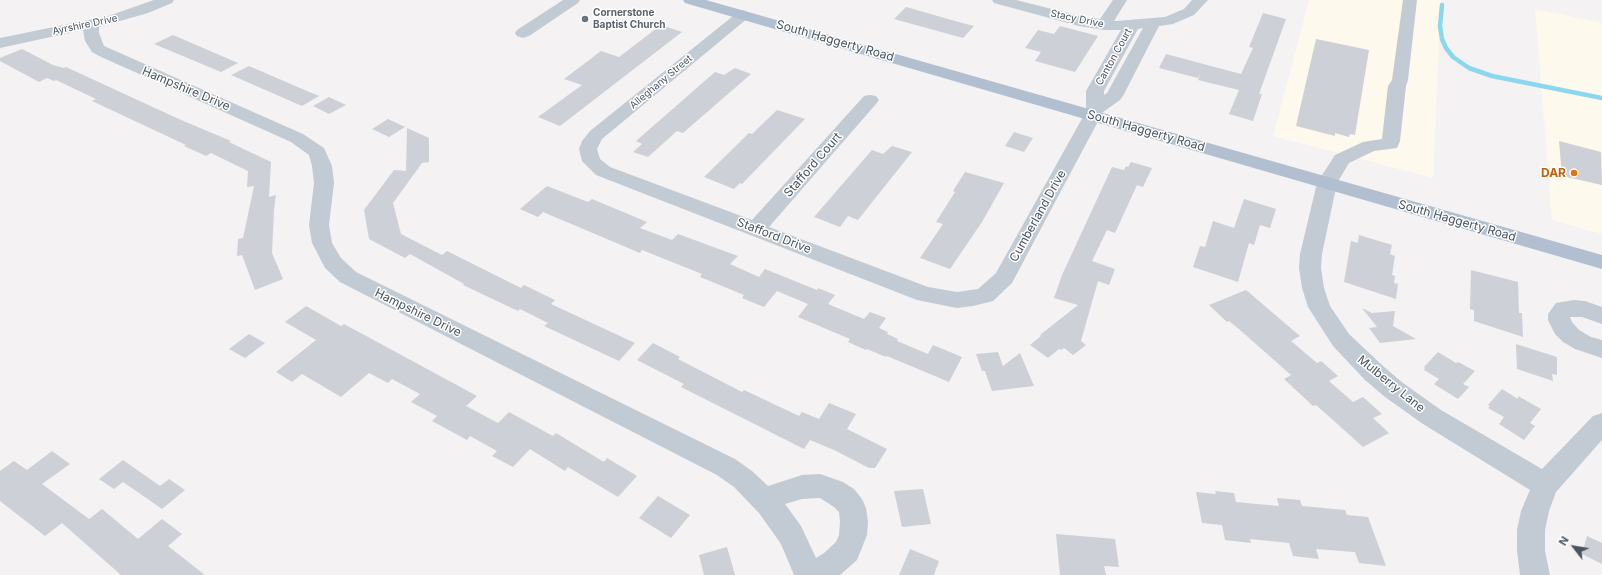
<!DOCTYPE html>
<style>
body{margin:0}
#map{position:relative;width:1602px;height:575px;overflow:hidden;background:#f4f2f2;font-family:Inter,sans-serif}
canvas{display:block}
.north{position:absolute;left:1554px;top:527px;width:40px;height:40px;-webkit-text-stroke:3px #fff;paint-order:stroke;rotate:301deg;font-size:11px;font-weight:700;line-height:16px;text-align:center;color:#485460}
.north::after{content:'';display:block;margin:auto;width:14px;height:18px;background:#485460;clip-path:polygon(50% 0,100% 100%,50% 72%,0 100%)}
</style>
<div id="map">
<canvas width="1602" height="575"></canvas>
<div class="north">N</div>
</div>
<script>
const ctx = document.querySelector('canvas').getContext('2d');
ctx.lineJoin = 'round';
function paint(path, color) {
  ctx.fillStyle = color;
  ctx.fill(path, 'evenodd');
}
function poly(rows) {
  const path = new Path2D();
  for (const r of rows) {
    path.moveTo(r[0], r[1]);
    for (let i = 2; i < r.length; i += 2) path.lineTo(r[i], r[i + 1]);
  }
  return path;
}
function strokePath(path, color, width, dash) {
  ctx.strokeStyle = color;
  ctx.lineWidth = width;
  ctx.lineCap = dash ? 'butt' : 'round';
  ctx.setLineDash(dash || []);
  ctx.stroke(path);
}
function write(font, color, halo, rows, align = 'center') {
  ctx.font = font + ' Inter,sans-serif';
  ctx.lineWidth = 3;
  ctx.setLineDash([]);
  ctx.textBaseline = 'middle';
  ctx.strokeStyle = halo;
  ctx.fillStyle = color;
  for (const [text, x, y, turn = 0] of rows) {
    ctx.save();
    ctx.translate(x, y);
    ctx.rotate((+turn || 0) * Math.PI / 180);
    ctx.textAlign = isNaN(turn) ? turn : align;
    if (halo) ctx.strokeText(text, 0, 0);
    ctx.fillText(text, 0, 0);
    ctx.restore();
  }
}
const commercial = poly([
 [1309,0,1441,0,1433,178,1273,136],
 [1535,9,1602,23,1602,234,1552,220]
]);
const stream = poly([
 [1442,5,1440,26,1442,39,1446,48,1453,57,1469,68,1492,76,1602,98]
]);
const building = poly([
 [906,7,962,23,974,26,963,38,894,19],
 [1263,13,1286,19,1259,94,1262,94,1253,121,1229,114,1239,90,1198,80,1201,72,1198,78,1159,68,1166,54,1241,74,1253,48,1249,47],
 [661,25,682,32,560,126,538,117,582,85,564,79,601,51,619,57],
 [1060,26,1098,36,1075,72,1035,61,1041,52,1025,48,1038,30,1054,34],
 [173,35,238,63,221,72,154,44],
 [1316,39,1369,50,1355,135,1350,134,1349,137,1335,133,1335,136,1296,126],
 [22,49,53,65,64,68,66,67,181,120,231,141,229,142,271,162,269,197,276,195,274,210,272,253,283,279,255,290,242,255,237,256,238,239,243,238,254,186,247,187,248,171,211,153,206,156,184,146,186,145,92,101,96,99,56,80,54,81,47,78,39,82,0,61,0,58],
 [249,66,300,88,319,96,302,106,231,75],
 [735,68,751,74,683,133,677,131,648,157,633,152,642,144,636,141,715,72,724,75],
 [329,97,346,105,329,114,313,106],
 [777,110,805,119,742,184,740,183,734,189,704,177,749,133,752,134],
 [388,119,405,127,389,137,372,129],
 [407,128,429,138,429,162,422,163,393,203,401,234,442,255,447,251,521,288,524,285,555,300,551,304,635,343,619,361,544,326,548,323,520,309,518,311,463,285,464,284,410,254,405,258,369,239,364,210,394,170,406,171],
 [1014,132,1033,138,1024,152,1005,146],
 [1559,141,1601,152,1602,185,1562,176],
 [892,146,912,152,858,220,848,216,840,227,814,217,872,150,883,154],
 [1131,162,1152,168,1143,187,1137,185,1115,233,1107,230,1092,261,1115,269,1109,285,1098,281,1081,341,1086,345,1073,355,1064,348,1061,350,1059,349,1048,358,1030,345,1041,336,1040,335,1078,305,1054,298,1062,275,1112,167,1124,170,1126,166,1128,167],
 [965,172,1004,183,982,222,950,269,920,258,943,224,936,222,955,192,953,191],
 [547,186,588,202,592,199,647,222,640,228,672,240,678,234,738,256,730,264,759,277,765,269,817,290,818,288,835,295,828,304,864,319,870,312,886,318,879,328,888,332,887,334,898,339,897,341,928,354,933,345,962,357,949,382,887,356,886,357,867,349,866,350,848,342,850,339,798,317,808,304,777,291,764,307,742,298,744,295,700,277,702,274,642,250,640,253,543,212,538,217,520,209],
 [1244,199,1276,209,1270,228,1260,225,1254,245,1249,243,1238,282,1193,267,1200,246,1205,247,1213,221,1234,228],
 [1359,235,1392,245,1390,254,1395,256,1392,275,1395,276,1394,283,1398,284,1396,299,1344,282,1351,241,1358,243],
 [1471,270,1518,282,1519,313,1522,313,1523,337,1474,321,1474,310,1470,309],
 [1246,290,1300,336,1291,341,1317,363,1321,361,1338,376,1329,381,1353,402,1363,397,1382,414,1373,418,1389,433,1363,447,1316,405,1313,406,1284,379,1291,375,1240,330,1229,321,1227,322,1209,305],
 [306,306,341,326,344,324,477,396,466,406,498,423,509,412,553,436,556,433,604,462,607,458,637,476,618,497,568,467,565,471,530,449,513,467,492,456,497,451,470,436,467,440,432,421,437,416,411,402,420,394,392,379,388,383,369,373,341,397,302,374,292,382,276,372,316,340,285,322],
 [1362,308,1372,313,1395,311,1393,326,1416,339,1380,343,1369,328,1377,327],
 [249,334,265,343,245,358,229,349],
 [653,343,680,357,678,359,742,392,744,390,799,416,802,412,819,419,829,403,856,414,847,429,887,449,875,468,869,468,834,450,810,440,804,449,681,387,684,384,637,360],
 [1516,344,1557,357,1557,375,1552,374,1553,381,1517,369],
 [998,352,1003,366,1020,353,1034,386,992,391,985,371,982,371,976,354],
 [1438,352,1456,363,1458,362,1475,371,1463,384,1469,387,1458,399,1434,384,1439,379,1424,370,1425,368,1424,367],
 [1502,389,1518,399,1518,396,1541,409,1530,423,1535,426,1524,440,1499,424,1504,417,1488,408,1490,406,1488,405],
 [52,451,70,464,42,484,89,519,102,509,138,539,162,519,182,534,168,546,205,575,121,575,62,523,45,536,0,501,0,471,14,461,27,470],
 [123,460,160,486,169,479,185,490,162,509,123,482,114,489,99,479],
 [923,489,931,524,902,527,894,491],
 [1215,491,1234,493,1236,502,1279,506,1277,498,1300,500,1302,506,1345,510,1347,515,1368,517,1386,566,1359,563,1355,552,1316,549,1319,559,1293,556,1289,543,1250,539,1251,543,1225,540,1222,525,1202,523,1196,492,1216,494],
 [658,496,690,515,671,538,639,518],
 [1056,534,1115,539,1119,567,1104,566,1106,575,1060,575],
 [1587,536,1602,543,1602,564,1582,554],
 [727,547,735,575,704,575,699,555],
 [910,549,939,561,934,575,899,575]
]);
const minor = poly([
 [154,0,174,0,172,3,148,13,99,27,99,33,104,46,303,134,324,148,332,166,334,183,329,225,332,243,341,258,356,272,735,459,752,471,768,486,802,475,820,474,843,482,854,489,862,499,866,508,868,522,867,535,857,560,840,575,794,575,781,544,759,513,734,487,717,475,340,282,325,268,312,243,309,225,314,183,312,166,309,155,291,142,99,56,92,52,85,41,83,30,0,48,0,38,108,16,154,0],
 [820,498,834,507,839,512,840,522,839,535,836,542,824,553,816,558,801,526,785,504,802,499,820,498],
 [563,0,580,0,578,3,529,36,523,38,517,36,515,33,517,30,563,0],
 [992,0,1016,0,1080,16,1100,19,1113,0,1127,0,1114,21,1117,21,1165,17,1184,9,1192,0,1208,0,1194,15,1173,24,1159,26,1123,96,1120,100,1103,112,1012,283,993,301,973,306,957,308,917,300,596,175,582,161,579,149,582,141,590,131,738,12,743,10,748,12,751,15,748,18,602,139,597,149,600,159,610,167,752,220,864,96,870,95,876,96,879,100,876,104,769,227,928,287,957,292,978,289,996,273,1084,115,1086,109,1086,91,1121,30,1104,30,1079,26,994,3,992,0],
 [1143,28,1107,93,1104,95,1104,91,1138,29,1143,28],
 [1403,0,1417,0,1408,80,1406,86,1400,141,1397,148,1374,151,1349,163,1337,183,1322,254,1321,268,1324,288,1330,306,1349,334,1383,366,1403,383,1441,410,1542,469,1593,416,1602,413,1602,440,1556,492,1549,511,1545,530,1545,551,1550,575,1520,575,1517,551,1517,530,1521,511,1530,490,1423,424,1385,397,1365,380,1333,346,1308,307,1302,288,1299,268,1300,254,1317,183,1335,155,1363,142,1382,139,1388,86,1392,80,1403,0],
 [1574,300,1585,301,1602,307,1602,324,1582,317,1570,317,1572,322,1579,330,1591,337,1602,340,1602,358,1575,349,1563,342,1555,334,1548,320,1548,314,1556,303,1574,300]
]);
const major = poly([
 [683,0,706,0,1602,255,1602,269,685,3,683,0]
]);
const markers = [
 [585,19,4,"#6b7280"],
 [1574,173,4,"#e8710a"]
];
const farWorshipnames = [
 ["Cornerstone",593,13],
 ["Baptist Church",593,25]
];
const farStreetnames = [
 ["Stacy Drive",1077,19,12],
 ["Ayrshire Drive",85,25,-12],
 ["Canton Court",1114,57,-61],
 ["Alleghany Street",661,82,-40]
];
const streetNames = [
 ["South Haggerty Road",835,41,16],
 ["Hampshire Drive",186,89,23],
 ["South Haggerty Road",1146,131,16],
 ["Stafford Court",813,165,-49],
 ["Cumberland Drive",1038,216,-61],
 ["South Haggerty Road",1457,221,16],
 ["Stafford Drive",774,236,21],
 ["Hampshire Drive",418,313,26],
 ["Mulberry Lane",1391,384,39]
];
const foodNames = [
 ["DAR",1566,173]
];
paint(commercial, '#fdf9ec');
strokePath(stream, '#8bd7f0', 4.5);
paint(building, '#cdd0d6');
paint(minor, '#c2cbd3');
paint(major, '#b1bfd1');
for (const [x, y, r, color] of markers) {
  const dot = new Path2D();
  dot.arc(x, y, r, 0, 2 * Math.PI);
  ctx.fillStyle = color;
  ctx.fill(dot);
  strokePath(dot, '#fff', 1.5);
}
write('bold 10px', '#5b616d', '#fff', farWorshipnames, 'left');
write('10px', '#485460', '#fff', farStreetnames);
write('12px', '#485460', '#fff', streetNames);
write('bold 12px', '#c56008', '#fff', foodNames, 'right');
</script>
